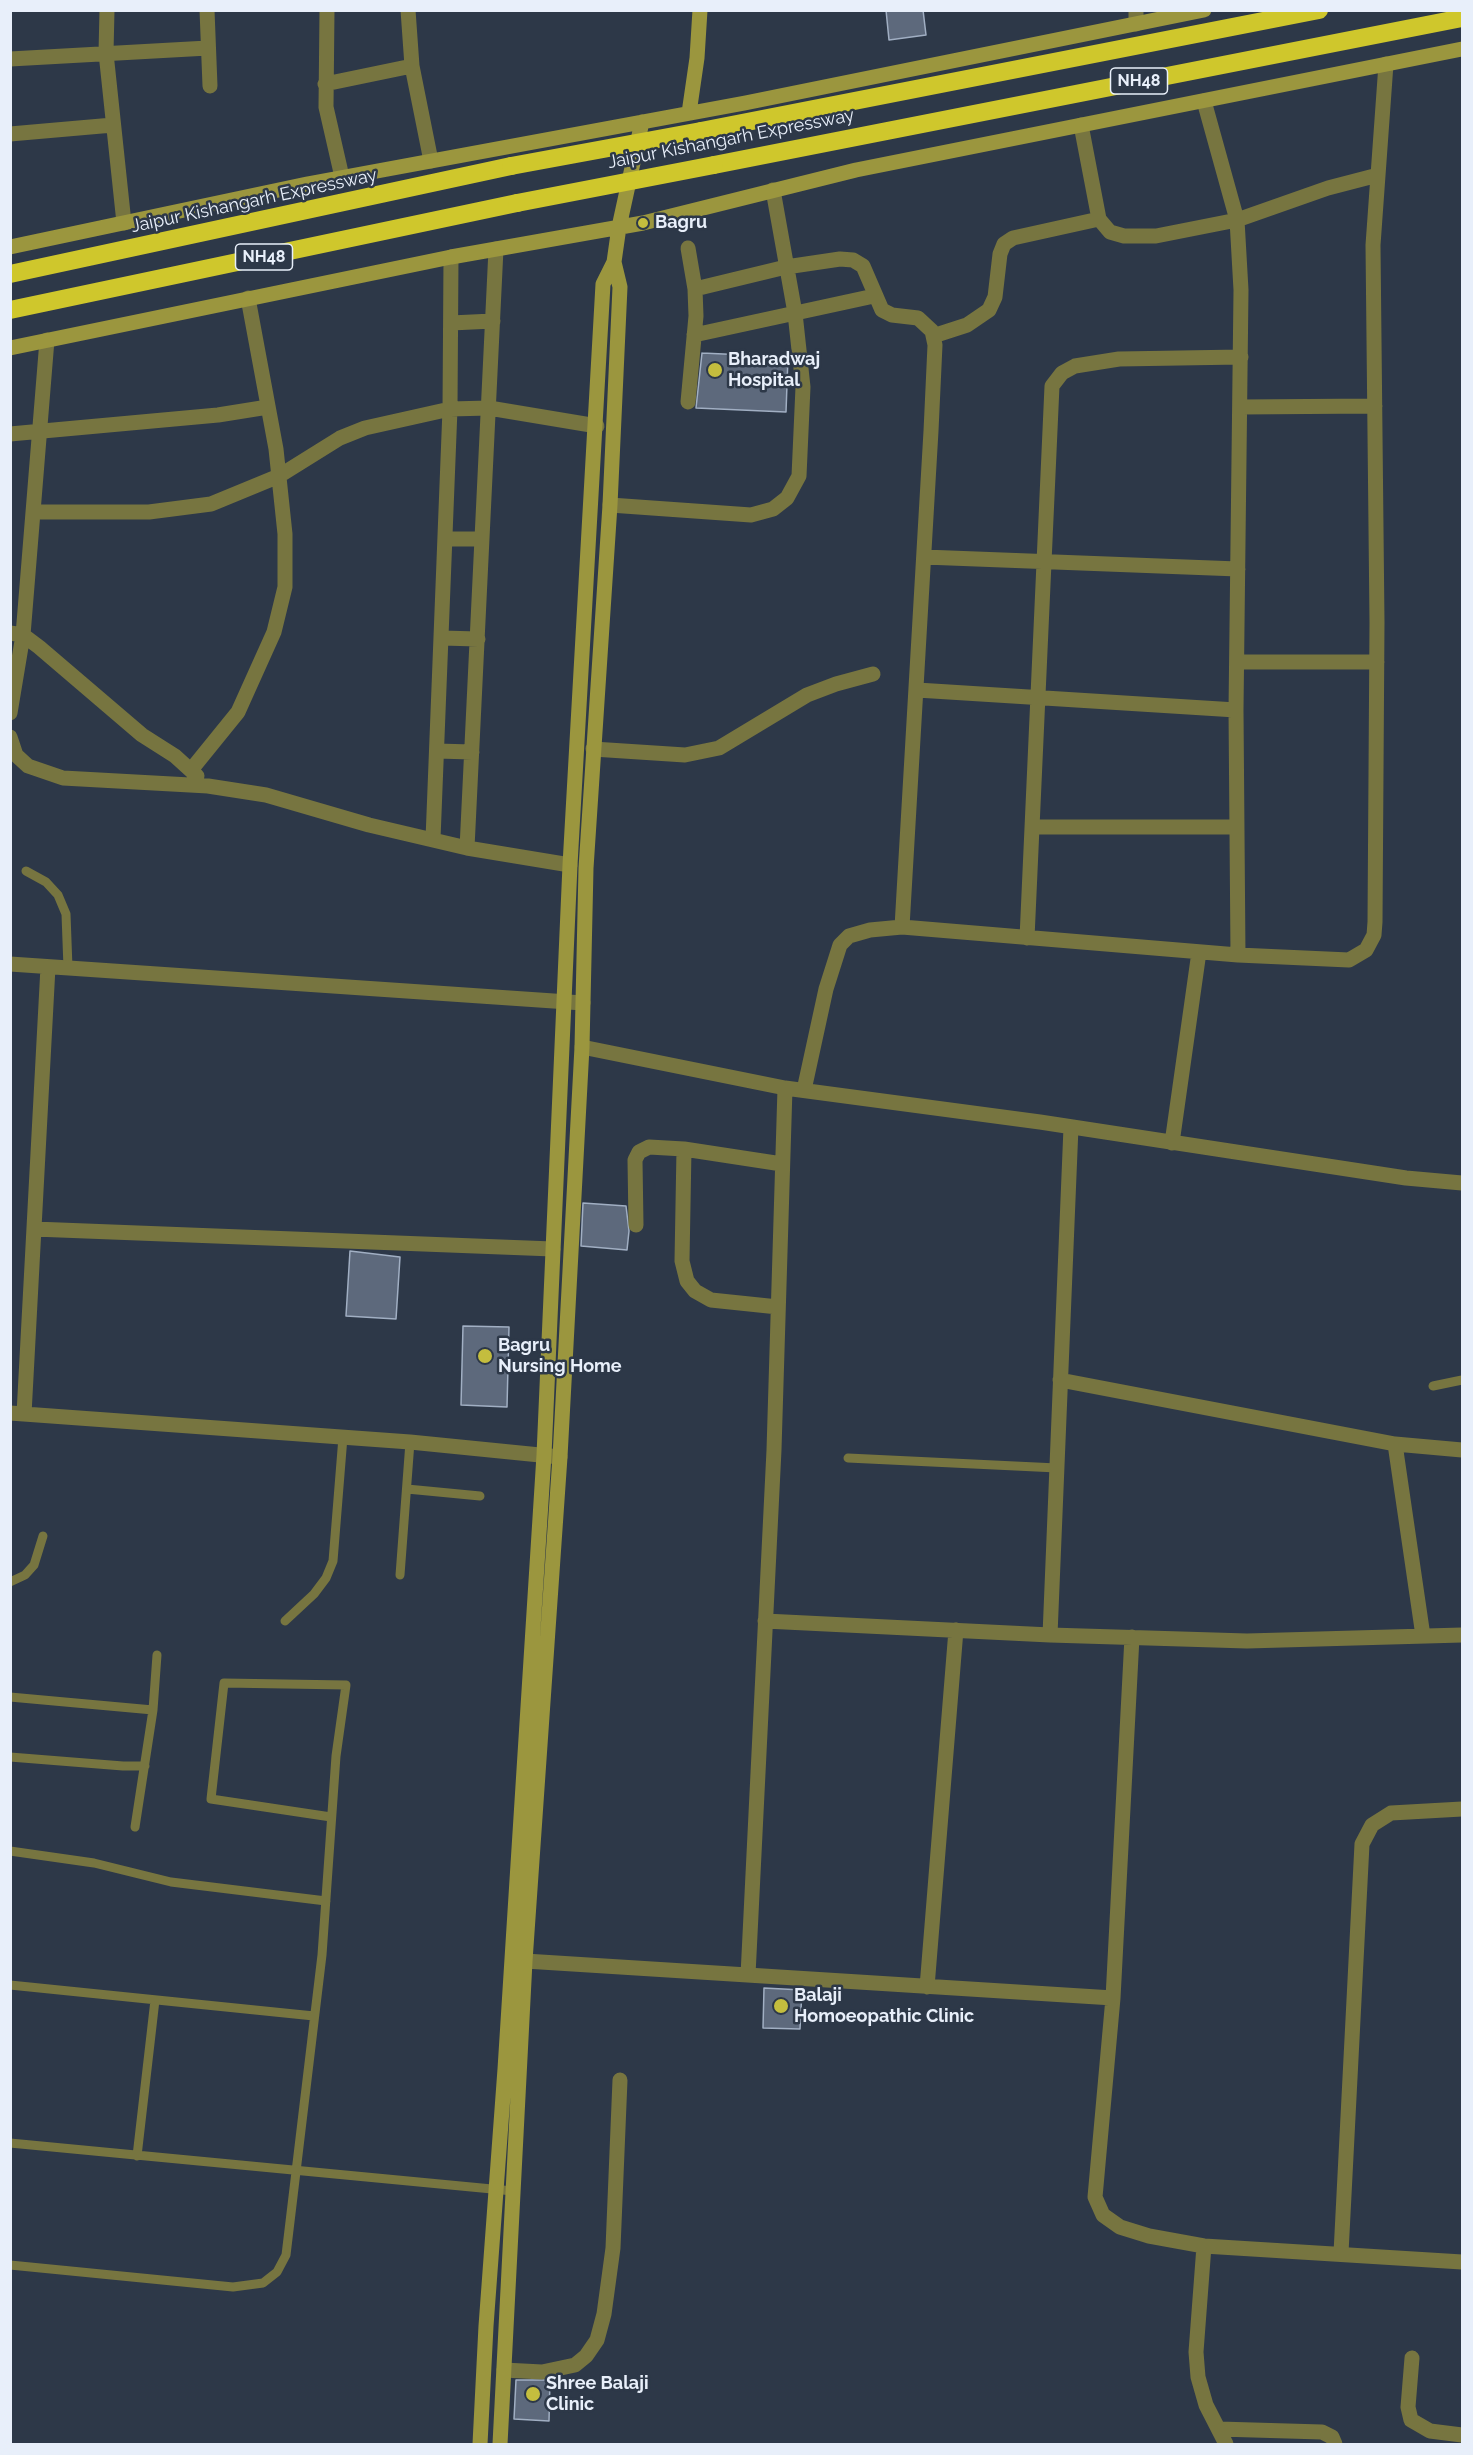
<!DOCTYPE html>
<style>
body{margin:0}
#map{position:relative;width:1473px;height:2455px;overflow:hidden;background:#2d3848;font-family:Raleway,sans-serif}
canvas{display:block}
.frame{position:absolute;inset:0;border:12px solid #e8effa;pointer-events:none}
</style>
<div id="map">
<canvas width="1473" height="2455"></canvas>
<div class="frame"></div>
</div>
<script>
const ctx = document.querySelector('canvas').getContext('2d');
ctx.lineJoin = 'round';
function paint(path, color) {
  ctx.fillStyle = color;
  ctx.fill(path, 'evenodd');
}
function poly(rows) {
  const path = new Path2D();
  for (const r of rows) {
    path.moveTo(r[0], r[1]);
    for (let i = 2; i < r.length; i += 2) path.lineTo(r[i], r[i + 1]);
  }
  return path;
}
function strokePath(path, color, width, dash) {
  ctx.strokeStyle = color;
  ctx.lineWidth = width;
  ctx.lineCap = dash ? 'butt' : 'round';
  ctx.setLineDash(dash || []);
  ctx.stroke(path);
}
function write(font, color, halo, rows, align = 'center') {
  ctx.font = font + ' Raleway,sans-serif';
  ctx.lineWidth = 5;
  ctx.setLineDash([]);
  ctx.textBaseline = 'middle';
  ctx.strokeStyle = halo;
  ctx.fillStyle = color;
  for (const [text, x, y, turn = 0] of rows) {
    ctx.save();
    ctx.translate(x, y);
    ctx.rotate((+turn || 0) * Math.PI / 180);
    ctx.textAlign = isNaN(turn) ? turn : align;
    if (halo) ctx.strokeText(text, 0, 0);
    ctx.fillText(text, 0, 0);
    ctx.restore();
  }
}
const building = poly([
 [886,10,923,10,926,35,889,40,886,10],
 [702,353,788,357,786,412,696,408,702,353],
 [583,1203,626,1206,629,1231,627,1250,581,1246,583,1203],
 [350,1251,400,1257,396,1319,346,1316,350,1251],
 [463,1326,509,1327,507,1407,461,1405,463,1326],
 [764,1988,802,1990,800,2029,763,2028,764,1988],
 [516,2380,550,2380,549,2421,514,2419,516,2380]
]);
const lane = poly([
 [26,871,46,882,58,895,66,914,68,968],
 [1433,1386,1462,1380],
 [848,1458,1057,1468],
 [407,1489,480,1496],
 [400,1575,410,1442],
 [10,1582,25,1575,34,1565,43,1536],
 [285,1621,314,1594,326,1578,333,1561,343,1437],
 [10,1697,153,1710],
 [10,1757,123,1766,145,1766],
 [135,1827,153,1710,157,1655],
 [10,1851,94,1863,171,1882,326,1901],
 [10,1985,314,2016],
 [10,2143,513,2191],
 [137,2156,155,2000],
 [10,2265,233,2287,263,2283,277,2272,286,2255,322,1955,336,1756,346,1685,224,1683,211,1799,331,1817]
]);
const street = poly([
 [107,10,106,53,124,223],
 [207,10,210,86],
 [327,10,326,107,342,177],
 [408,10,412,66,431,161],
 [1136,24,1136,10],
 [10,59,208,48],
 [325,84,412,66],
 [1204,101,1237,220,1241,290,1236,710,1238,955],
 [1081,125,1099,219,1110,232,1124,236,1156,236,1237,220,1328,188,1378,175],
 [10,134,113,125],
 [688,248,695,289,696,316,688,402],
 [695,289,786,267,840,259,853,260,863,266,882,310,892,315,918,318,932,331,935,345,931,431,902,927,1238,955,1349,960,1366,950,1374,935,1375,922,1377,622,1373,245,1386,64],
 [451,323,493,321],
 [694,335,874,296],
 [933,336,967,325,989,310,995,297,1000,254,1004,244,1013,238,1099,219],
 [1240,407,1375,406],
 [10,434,218,415,268,407],
 [610,505,751,515,773,509,787,498,799,476,803,387,795,313,773,190],
 [33,512,149,512,211,504,279,476,340,438,365,428,450,409,489,408,597,426],
 [445,539,482,539],
 [924,557,1238,569],
 [10,633,23,635,39,647,142,735,175,756,197,776],
 [442,638,478,639],
 [1237,662,1377,662],
 [917,690,1236,710],
 [10,713,23,635,47,340],
 [10,737,16,755,28,766,63,778,208,786,266,795,369,825,467,848,570,865],
 [593,749,685,755,719,748,807,695,836,684,873,674],
 [437,751,472,752],
 [191,770,238,712,274,632,285,587,285,534,276,449,248,298],
 [1032,827,1237,827],
 [433,839,450,409,451,257],
 [467,848,496,249],
 [1027,938,1052,386,1062,373,1075,366,1119,359,1241,357],
 [10,964,583,1003],
 [582,1047,785,1088,1040,1122,1406,1178,1462,1183],
 [804,1090,826,989,840,945,849,936,870,930,902,927],
 [1172,1143,1199,952],
 [684,1149,682,1261,687,1281,695,1291,711,1300,778,1307],
 [636,1225,635,1160,639,1152,649,1147,684,1149,782,1164],
 [34,1229,553,1249],
 [1060,1380,1395,1444,1462,1450],
 [10,1413,410,1442,560,1457],
 [24,1414,48,967],
 [1395,1444,1423,1636],
 [765,1621,1050,1635,1247,1641,1462,1635],
 [1050,1635,1071,1127],
 [525,1961,1113,1998,1132,1637],
 [748,1975,774,1450,785,1088],
 [927,1987,956,1630],
 [1113,1998,1095,2197,1103,2215,1120,2227,1149,2236,1204,2246,1462,2262],
 [1204,2246,1196,2352,1198,2377,1206,2405,1226,2444],
 [1341,2253,1362,1844,1372,1825,1391,1813,1462,1809],
 [1412,2358,1408,2407,1411,2420,1430,2431,1462,2435],
 [504,2370,542,2372,575,2365,586,2356,597,2340,604,2314,613,2248,620,2080],
 [1219,2429,1322,2432,1332,2437,1335,2444]
]);
const secondary = poly([
 [689,113,697,58,700,10],
 [10,247,307,184,745,103,1204,10],
 [10,348,451,257,643,223,856,170,1462,49],
 [480,2444,486,2326,505,2069,544,1455,570,865,603,284,614,262,619,227,642,122],
 [500,2444,525,1961,560,1457,582,1047,586,868,610,505,620,287,614,262]
]);
const highway = poly([
 [701,131,1319,10],
 [714,165,1462,18],
 [10,274,511,166],
 [10,310,517,203]
]);
const highwayBridge = poly([
 [511,166,701,131],
 [517,203,714,165]
]);
const markers = [
 [643,223,6,"#c4bd3e"],
 [715,370,8,"#c4bd3e"],
 [485,1356,8,"#c4bd3e"],
 [781,2006,8,"#c4bd3e"],
 [533,2394,8,"#c4bd3e"]
];
const shields = [
 [1139,81,57],
 [264,257,57]
];
const shieldNames = [
 ["NH48",1139,81],
 ["NH48",264,257]
];
const streetNames = [
 ["Jaipur Kishangarh Expressway",731,139,-11],
 ["Jaipur Kishangarh Expressway",254,201,-12]
];
const poiNames = [
 ["Bagru",655,223],
 ["Bharadwaj",728,360],
 ["Hospital",728,381],
 ["Bagru",498,1346],
 ["Nursing Home",498,1367],
 ["Balaji",794,1996],
 ["Homoeopathic Clinic",794,2017],
 ["Shree Balaji",546,2384],
 ["Clinic",546,2405]
];
paint(building, '#5d697c');
strokePath(building, '#a1afc3', 1.5);
strokePath(lane, '#777540', 9);
strokePath(street, '#777540', 15);
strokePath(secondary, '#9b963e', 15);
strokePath(highway, '#cfc72c', 18);
strokePath(highwayBridge, '#cfc72c', 18);
for (const [x, y, r, color] of markers) {
  const dot = new Path2D();
  dot.arc(x, y, r, 0, 2 * Math.PI);
  ctx.fillStyle = color;
  ctx.fill(dot);
  strokePath(dot, '#2d3848', 2);
}
for (const [x, y, w] of shields) {
  const box = new Path2D();
  box.roundRect(x - w / 2, y - 13, w, 26, 4.5);
  ctx.fillStyle = '#2d3848';
  ctx.fill(box);
  strokePath(box, '#e8effa', 1.5);
}
write('bold 16px', '#e8effa', null, shieldNames);
write('18px', '#e8effa', '#2d3848', streetNames);
write('bold 18px', '#e8effa', '#2d3848', poiNames, 'left');
</script>
